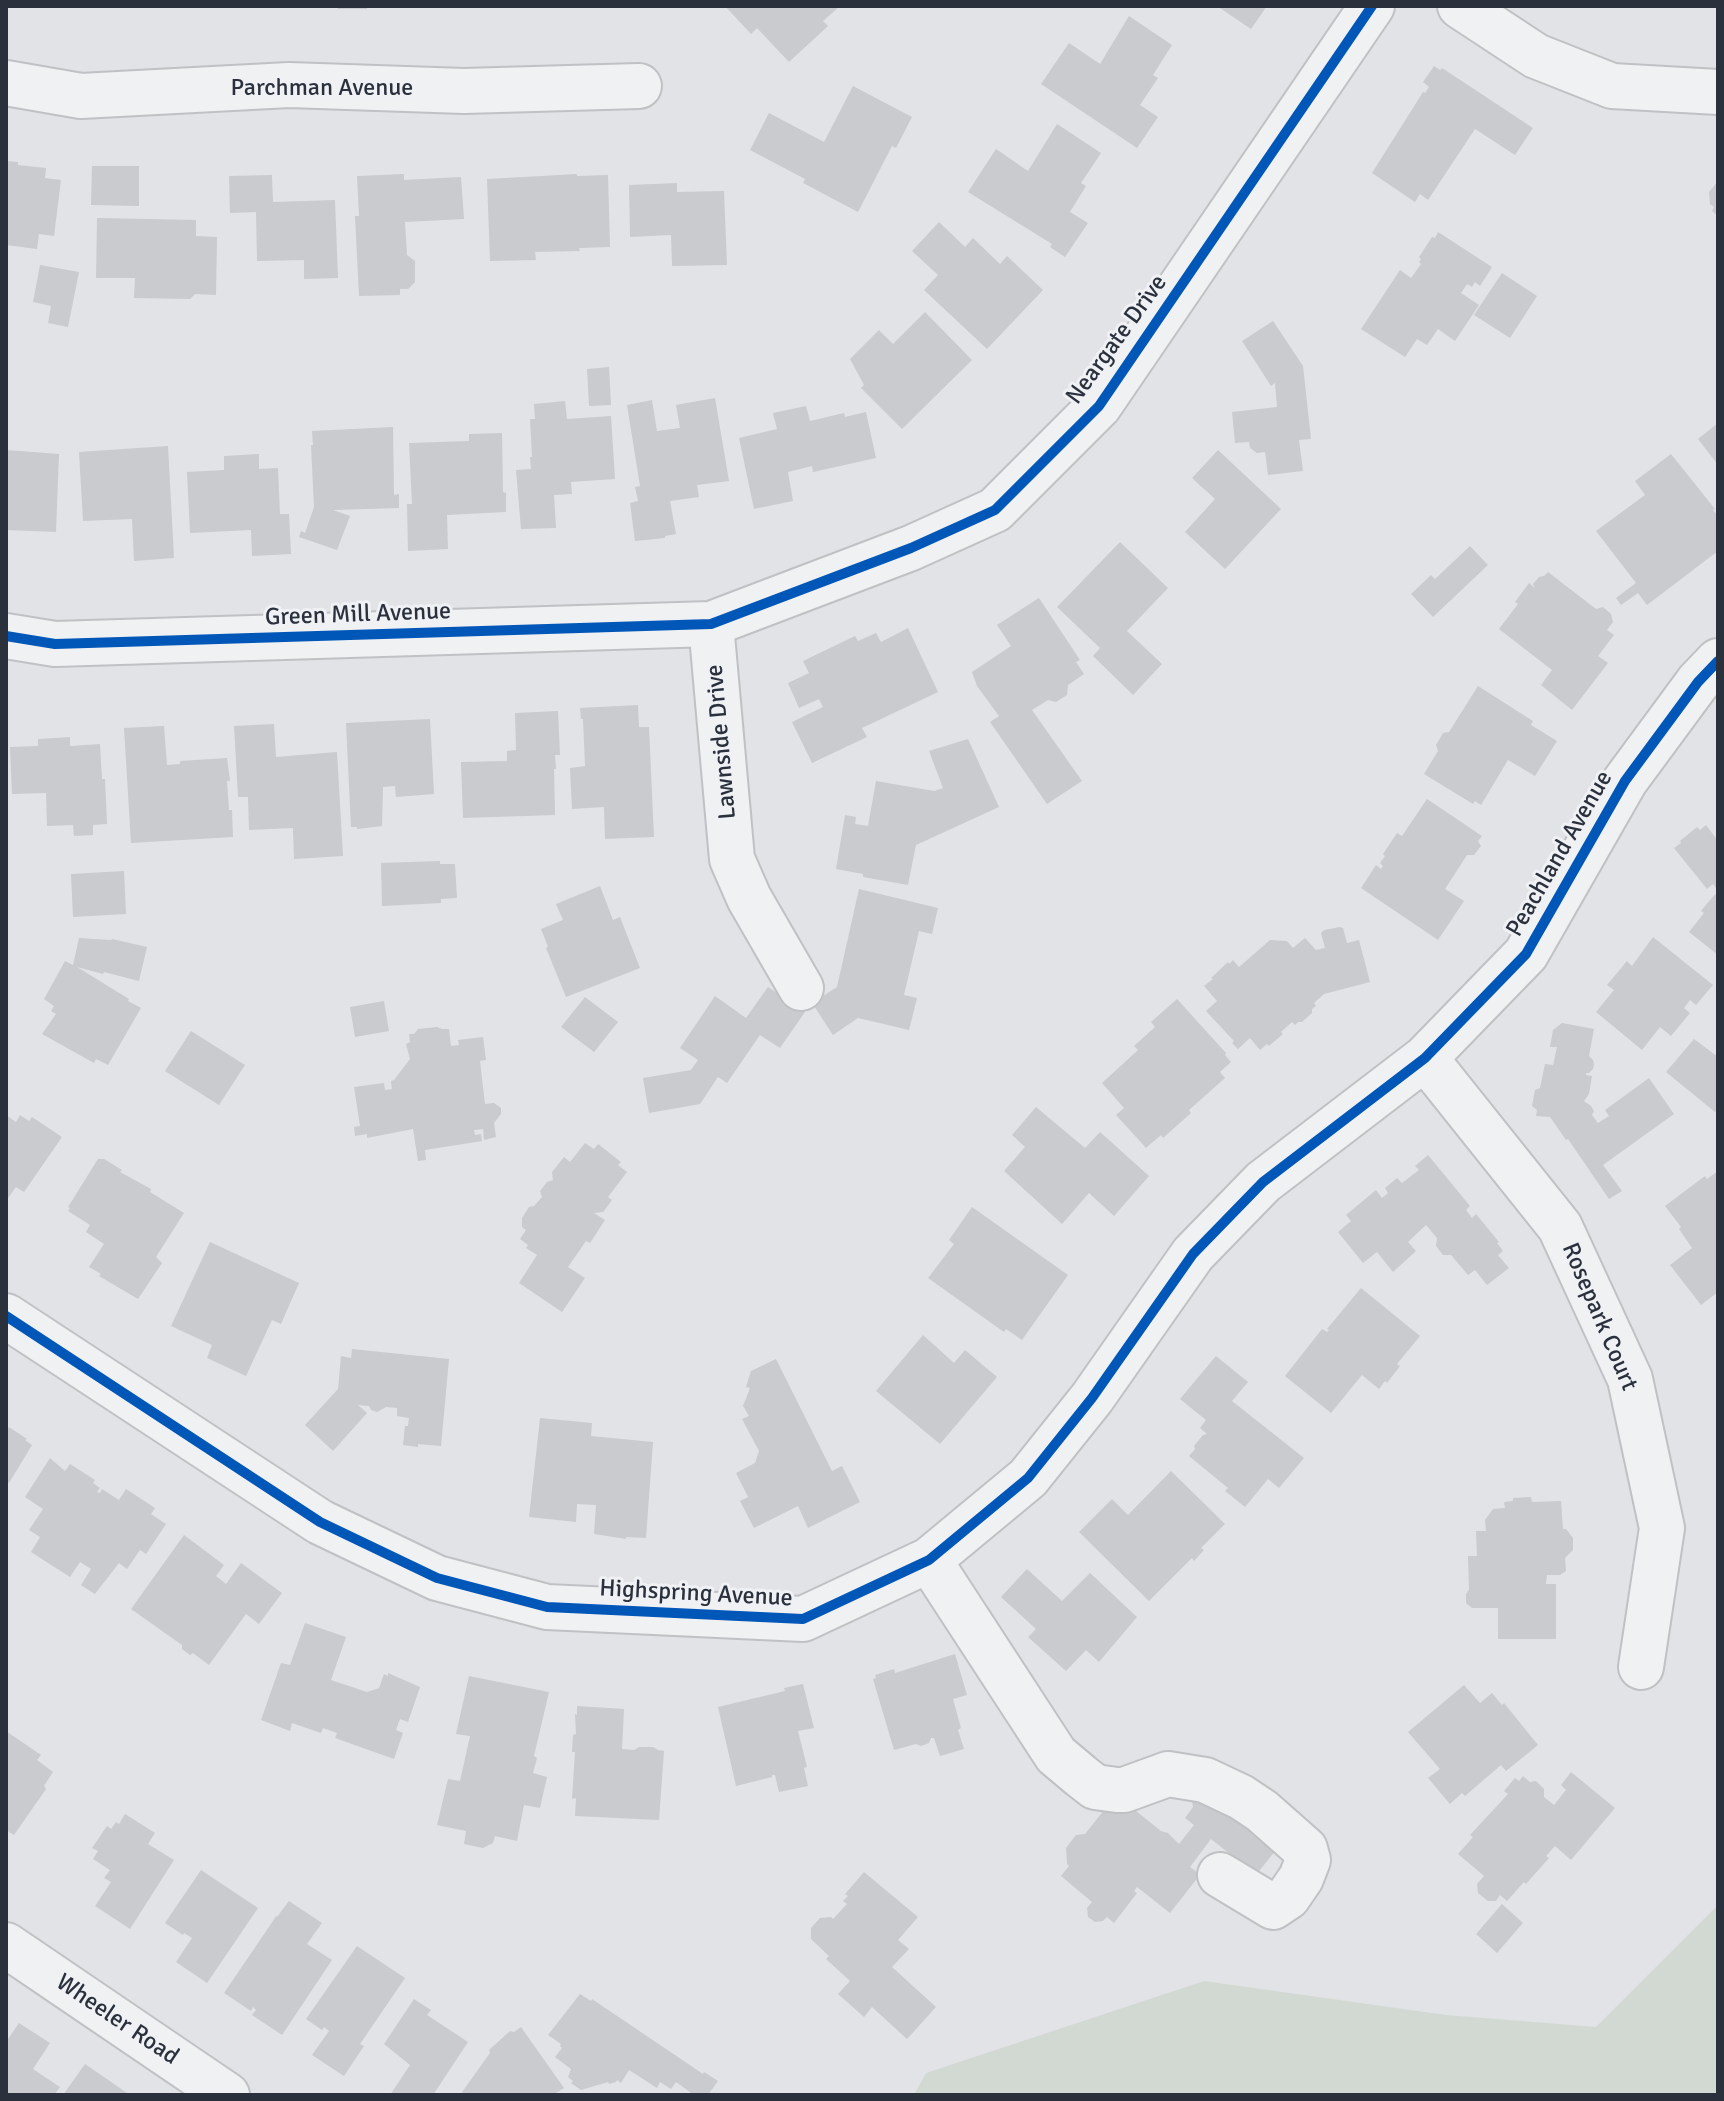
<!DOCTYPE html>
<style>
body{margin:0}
#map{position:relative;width:1724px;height:2101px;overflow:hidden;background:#e1e3e6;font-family:Signika,sans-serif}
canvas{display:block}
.frame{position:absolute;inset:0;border:8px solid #2a313c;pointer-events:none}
</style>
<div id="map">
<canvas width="1724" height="2101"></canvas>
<div class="frame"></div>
</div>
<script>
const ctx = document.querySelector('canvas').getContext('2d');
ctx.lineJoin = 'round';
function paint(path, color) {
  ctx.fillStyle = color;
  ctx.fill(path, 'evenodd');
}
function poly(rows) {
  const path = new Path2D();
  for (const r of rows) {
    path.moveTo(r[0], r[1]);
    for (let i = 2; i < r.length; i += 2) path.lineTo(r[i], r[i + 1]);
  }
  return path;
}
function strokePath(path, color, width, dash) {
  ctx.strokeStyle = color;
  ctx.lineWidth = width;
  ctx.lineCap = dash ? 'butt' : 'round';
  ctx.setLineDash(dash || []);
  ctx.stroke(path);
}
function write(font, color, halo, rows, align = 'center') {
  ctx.font = font + ' Signika,sans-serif';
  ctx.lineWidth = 6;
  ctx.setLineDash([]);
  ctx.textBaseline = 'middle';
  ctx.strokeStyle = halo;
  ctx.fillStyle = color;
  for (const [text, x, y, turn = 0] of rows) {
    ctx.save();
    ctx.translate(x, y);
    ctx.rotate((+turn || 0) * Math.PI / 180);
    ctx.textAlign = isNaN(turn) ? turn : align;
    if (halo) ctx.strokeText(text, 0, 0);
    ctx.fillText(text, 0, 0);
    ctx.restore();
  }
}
const green = poly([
 [1718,1905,1718,2095,914,2095,926,2073,1204,1981,1446,2015,1596,2027]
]);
const building = poly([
 [337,6,367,6,367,9,338,9],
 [725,6,840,6,823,21,828,26,789,62,757,28,751,34],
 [1217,6,1267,6,1251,29],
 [1129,16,1172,45,1153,75,1158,78,1140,105,1158,117,1137,148,1041,84,1069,43,1100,64],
 [1434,66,1440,70,1442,68,1533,128,1515,155,1475,129,1428,200,1420,194,1415,202,1372,173,1423,92,1425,93,1429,87,1423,82],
 [853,86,912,117,896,148,892,146,858,212,803,183,805,179,750,150,769,113,824,142],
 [1057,124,1101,153,1081,183,1086,186,1070,212,1088,223,1065,257,1050,247,1052,244,968,192,996,149,1028,171],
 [6,161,18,162,18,165,46,168,45,178,61,180,54,236,39,234,37,249,6,245],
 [92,166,139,166,139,206,91,205],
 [404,174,404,180,461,177,464,219,405,222,407,255,415,261,415,282,408,289,400,289,400,295,359,296,355,216,359,216,357,176],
 [577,174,577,176,608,175,610,247,579,248,580,251,535,252,536,260,490,261,487,179],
 [272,175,273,202,335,200,338,278,304,279,304,260,257,261,256,212,230,213,229,176],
 [1718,181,1718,216,1712,211,1714,207,1710,204,1709,192],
 [677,183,677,192,724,191,727,265,672,266,671,235,630,237,629,185],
 [97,218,196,220,196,236,217,237,216,295,195,294,190,299,134,298,135,278,96,278],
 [939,222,965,247,973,238,1000,264,1007,256,1043,290,987,349,924,290,938,275,912,251],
 [1438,232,1492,267,1480,286,1475,282,1472,287,1467,284,1461,293,1479,305,1455,341,1438,329,1427,345,1417,339,1405,357,1361,329,1400,270,1411,278,1421,264,1419,262,1421,259,1419,257,1432,237,1435,238],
 [40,265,79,272,68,327,48,323,51,306,33,302],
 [1502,273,1537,296,1510,338,1474,315],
 [925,312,972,360,902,429,861,388,864,385,850,359,879,330,893,344],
 [1273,321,1303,366,1311,439,1299,440,1303,471,1268,475,1265,452,1257,453,1250,448,1249,442,1235,443,1232,412,1277,407,1275,383,1271,386,1242,341],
 [609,367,611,405,589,406,587,369],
 [715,398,729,481,697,485,699,497,670,501,676,534,665,536,665,538,635,541,630,503,638,501,635,487,640,486,627,405,652,400,657,431,680,428,676,405],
 [565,401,567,419,611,416,615,479,571,482,572,494,554,495,556,528,521,529,516,470,531,469,530,457,532,457,530,419,535,419,534,404],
 [806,406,810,421,844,413,845,417,866,412,876,458,813,472,812,466,788,472,793,501,754,509,739,438,777,429,773,413],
 [1718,423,1718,465,1698,439],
 [393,427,394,495,399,494,399,508,333,510,350,516,337,550,299,537,301,531,305,533,314,507,311,445,313,445,312,431],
 [502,433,503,492,506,493,506,512,447,515,448,549,408,551,407,504,412,504,409,443,469,441,469,434],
 [168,446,174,558,134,561,132,519,83,521,79,452],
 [6,450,59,454,56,532,6,530],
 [1218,450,1281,509,1225,569,1185,532,1215,499,1192,478],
 [259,454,259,469,278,468,280,514,289,514,291,554,252,556,251,530,190,533,187,472,224,470,224,456],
 [1671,454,1715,509,1713,510,1718,516,1718,551,1647,605,1638,593,1621,605,1616,598,1636,583,1596,531,1645,495,1635,481],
 [1120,542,1168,588,1127,631,1162,664,1133,695,1093,656,1100,648,1057,607],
 [1470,546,1488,565,1433,617,1411,594,1431,575,1435,579],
 [1548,572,1596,609,1603,607,1611,614,1613,622,1607,630,1614,635,1598,656,1608,663,1572,710,1541,685,1552,670,1499,629,1518,604,1515,602,1529,583,1535,588,1533,584,1539,577,1544,576],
 [1039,598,1080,660,1076,662,1084,674,1068,685,1067,695,1056,702,1048,700,1032,710,1082,781,1047,804,990,722,999,716,977,686,972,672,1011,646,997,625],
 [908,628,938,692,862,728,867,737,812,763,792,722,823,707,819,699,799,708,788,683,809,673,803,661,855,636,858,641,876,633,881,642],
 [1478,686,1533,721,1531,725,1557,741,1535,776,1508,760,1481,805,1475,801,1473,804,1424,774,1438,751,1436,745,1443,733,1449,732],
 [638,705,639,727,649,727,654,837,605,839,604,807,572,809,570,768,585,766,583,719,581,719,580,708],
 [558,711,560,755,555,755,556,769,554,769,555,815,463,818,461,762,507,761,507,751,516,750,515,713],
 [430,719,434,794,396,797,395,786,383,787,382,826,357,829,357,827,351,827,346,723],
 [274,724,276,757,337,752,343,856,294,859,293,828,249,830,248,797,238,797,234,726],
 [164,726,167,765,180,764,180,761,227,758,230,781,227,781,229,810,232,810,233,837,131,843,124,728],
 [70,737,70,746,100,744,102,779,105,779,107,824,93,825,93,835,74,836,73,825,47,826,46,793,12,794,10,747,38,746,38,739],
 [968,739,999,807,916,845,908,885,863,877,863,874,836,869,845,815,856,817,855,824,868,826,876,781,934,791,943,788,929,751],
 [1427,799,1482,836,1478,841,1481,846,1474,855,1467,855,1445,889,1464,901,1438,940,1361,888,1376,865,1381,869,1383,866,1380,863,1385,856,1383,854,1397,833,1402,836],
 [1706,825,1718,841,1718,891,1713,884,1707,889,1674,848,1681,843,1680,841,1697,827,1700,830],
 [440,861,440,864,455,864,457,898,441,899,441,903,382,906,381,863],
 [124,871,126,914,73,917,71,874],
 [600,886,613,920,620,917,640,968,566,997,546,948,548,947,541,929,563,920,556,904],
 [859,889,938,908,932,934,919,931,904,995,917,998,909,1030,858,1018,833,1035,812,1003,837,987],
 [1715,894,1718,897,1718,955,1689,932,1704,913,1701,911],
 [1340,927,1343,928,1347,943,1359,940,1370,982,1324,994,1314,1003,1316,1006,1312,1009,1312,1013,1302,1022,1298,1022,1295,1025,1292,1022,1281,1032,1283,1034,1269,1046,1267,1044,1260,1050,1250,1038,1238,1049,1232,1043,1234,1041,1206,1011,1217,1001,1204,986,1213,979,1211,978,1228,962,1229,964,1233,960,1239,967,1270,940,1287,941,1293,948,1305,938,1316,950,1325,948,1321,933,1324,930],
 [1653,937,1713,985,1696,1005,1690,1000,1684,1008,1690,1013,1671,1036,1660,1027,1642,1050,1596,1012,1614,990,1607,985,1627,961,1632,966],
 [79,938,111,940,112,939,147,947,139,981,104,972,103,974,77,967,129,999,128,1001,141,1008,108,1065,96,1059,94,1063,42,1034,56,1014,51,1011,54,1006,44,999,65,961,73,965],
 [768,987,805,1012,780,1048,760,1035,727,1083,718,1077,700,1104,649,1113,643,1078,691,1070,698,1060,680,1048,715,996,746,1018],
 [585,997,618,1022,594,1052,561,1027],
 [1177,999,1226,1053,1225,1055,1231,1062,1220,1072,1225,1078,1189,1110,1191,1113,1163,1138,1161,1135,1146,1148,1116,1115,1124,1108,1102,1083,1138,1050,1134,1046,1155,1027,1151,1022],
 [384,1001,389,1031,355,1037,350,1007],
 [1562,1023,1594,1029,1589,1056,1593,1060,1594,1064,1593,1069,1589,1073,1586,1073,1586,1075,1592,1076,1589,1094,1584,1101,1591,1106,1594,1111,1592,1115,1598,1123,1609,1116,1605,1110,1649,1078,1674,1114,1603,1165,1622,1191,1609,1199,1568,1139,1566,1140,1550,1117,1536,1116,1537,1110,1532,1106,1535,1090,1540,1088,1545,1064,1553,1065,1557,1047,1550,1047,1553,1030],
 [437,1027,442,1029,449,1029,451,1046,459,1045,458,1040,483,1037,486,1060,480,1061,485,1104,494,1103,501,1108,501,1114,494,1123,496,1137,484,1140,483,1129,474,1130,475,1135,481,1134,482,1141,425,1150,426,1160,418,1161,413,1129,367,1138,367,1134,355,1136,354,1127,360,1126,354,1087,384,1083,385,1090,392,1089,391,1081,394,1080,410,1059,406,1044,410,1042,409,1034,414,1034,418,1029],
 [191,1031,245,1065,219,1105,165,1071],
 [1694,1039,1718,1057,1718,1108,1715,1112,1666,1072],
 [1036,1107,1085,1148,1100,1132,1149,1176,1114,1216,1089,1193,1062,1224,1004,1171,1025,1147,1012,1135],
 [6,1115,16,1122,20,1115,29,1121,32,1117,62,1137,24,1192,16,1187,6,1201],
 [585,1143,594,1149,598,1144,621,1162,618,1165,627,1172,608,1197,612,1200,603,1212,594,1213,605,1220,590,1243,586,1241,568,1267,585,1278,562,1312,519,1283,537,1255,526,1248,528,1245,520,1239,526,1230,522,1227,522,1218,529,1207,534,1206,542,1197,540,1191,547,1182,553,1180,552,1172,564,1157,570,1162],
 [1428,1155,1470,1206,1466,1210,1472,1218,1476,1214,1499,1242,1497,1243,1503,1251,1498,1255,1509,1268,1487,1285,1475,1270,1468,1275,1451,1255,1443,1255,1436,1246,1437,1238,1426,1225,1408,1242,1416,1251,1393,1272,1377,1252,1363,1263,1338,1232,1351,1221,1346,1215,1376,1190,1382,1198,1388,1193,1385,1188,1397,1178,1402,1183,1419,1170,1415,1166],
 [98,1159,104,1159,122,1170,120,1172,151,1189,150,1192,184,1213,156,1257,162,1263,138,1299,99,1276,101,1274,89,1267,104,1244,86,1232,90,1225,68,1211,70,1208,68,1207],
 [1718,1171,1718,1292,1701,1305,1670,1265,1692,1248,1679,1229,1681,1227,1665,1206,1705,1176,1707,1179],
 [972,1207,1068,1275,1022,1340,1006,1329,1004,1332,928,1278,954,1244,949,1240],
 [210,1242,299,1283,281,1324,272,1320,246,1376,207,1358,212,1345,171,1326],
 [1361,1288,1420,1336,1397,1364,1400,1366,1387,1383,1385,1381,1379,1389,1362,1375,1331,1413,1285,1376,1322,1329,1327,1332,1329,1330,1327,1329],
 [923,1335,954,1363,965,1350,997,1377,940,1444,876,1391],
 [352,1349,449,1359,441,1446,418,1444,418,1447,403,1445,405,1426,408,1426,409,1418,397,1416,397,1408,386,1407,377,1412,371,1410,369,1406,358,1405,367,1413,333,1451,305,1425,338,1389,341,1356,351,1358],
 [1216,1356,1248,1382,1232,1401,1304,1458,1279,1488,1268,1479,1245,1507,1225,1491,1228,1488,1189,1456,1195,1449,1194,1446,1203,1435,1207,1434,1200,1428,1206,1420,1180,1399],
 [776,1359,832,1471,842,1466,860,1502,808,1528,798,1506,754,1528,740,1501,748,1497,736,1473,755,1463,759,1451,742,1419,749,1416,743,1406,750,1388,746,1387,751,1371],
 [540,1418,592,1423,591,1436,653,1442,646,1538,626,1537,626,1539,594,1534,596,1505,577,1504,576,1522,529,1517],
 [9,1427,27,1439,25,1440,32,1445,9,1483,6,1481,6,1428,8,1429],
 [50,1458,65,1471,70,1464,95,1480,93,1483,100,1488,97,1492,100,1493,102,1489,119,1500,126,1489,155,1508,151,1514,166,1524,146,1554,140,1550,127,1569,119,1563,95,1594,81,1585,91,1569,80,1562,70,1577,31,1552,40,1537,29,1530,43,1509,25,1497],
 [1171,1471,1225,1524,1201,1548,1204,1550,1194,1561,1192,1558,1149,1601,1079,1532,1112,1499,1128,1515],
 [1531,1497,1532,1502,1561,1501,1563,1529,1566,1529,1573,1538,1573,1550,1565,1558,1566,1571,1560,1575,1547,1575,1546,1584,1556,1584,1556,1639,1498,1639,1498,1608,1472,1608,1466,1603,1466,1594,1469,1590,1468,1556,1477,1556,1476,1531,1486,1531,1485,1520,1493,1509,1505,1508,1504,1502,1513,1501,1513,1498],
 [184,1535,224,1565,216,1576,226,1584,241,1563,282,1593,259,1624,246,1614,209,1665,193,1653,190,1655,182,1649,182,1645,131,1609],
 [1027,1569,1062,1601,1090,1573,1137,1617,1099,1662,1086,1650,1066,1671,1028,1637,1036,1629,1001,1597],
 [305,1623,346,1637,331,1680,367,1692,379,1688,384,1674,388,1676,388,1673,420,1687,408,1722,400,1719,396,1730,403,1733,394,1759,335,1738,337,1733,323,1728,321,1733,292,1723,290,1731,261,1720,281,1663,290,1665],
 [955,1654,967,1695,953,1699,961,1728,958,1730,964,1749,940,1756,934,1738,931,1738,929,1743,921,1746,916,1744,894,1750,873,1679,876,1678,875,1675,894,1669,895,1673],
 [469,1676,549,1692,534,1756,537,1758,533,1773,547,1777,540,1808,524,1805,517,1841,495,1836,493,1843,483,1848,464,1844,466,1831,437,1825,448,1779,460,1781,470,1736,456,1734],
 [803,1684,814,1728,798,1731,807,1767,804,1768,808,1786,779,1792,775,1775,772,1775,772,1777,736,1786,718,1707,785,1691,784,1688],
 [1464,1685,1480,1703,1492,1693,1502,1705,1504,1703,1538,1745,1506,1771,1501,1765,1465,1796,1462,1793,1450,1804,1428,1778,1440,1769,1408,1732],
 [577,1706,624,1709,622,1749,634,1750,639,1747,653,1747,658,1750,664,1751,659,1820,575,1816,576,1798,572,1799,575,1752,572,1752,573,1735,576,1734,575,1714,577,1715],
 [6,1731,41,1755,37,1760,53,1772,44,1786,46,1789,14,1835,6,1830],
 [1571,1772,1615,1808,1571,1860,1555,1846,1546,1856,1549,1858,1526,1884,1524,1882,1507,1901,1500,1895,1496,1901,1488,1901,1478,1893,1477,1884,1484,1876,1458,1854,1473,1837,1470,1835,1508,1794,1504,1791,1515,1778,1519,1781,1523,1776,1530,1782,1536,1781,1544,1789,1544,1797,1554,1805,1566,1790,1561,1785],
 [1199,1792,1283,1841,1256,1875,1211,1839,1190,1867,1198,1873,1196,1875,1199,1876,1170,1913,1137,1887,1134,1891,1137,1893,1114,1923,1107,1917,1103,1921,1095,1922,1088,1917,1087,1908,1092,1902,1061,1876,1069,1866,1067,1864,1066,1848,1076,1835,1085,1834,1116,1795,1161,1831,1168,1833,1179,1844,1194,1825,1185,1818,1193,1807,1192,1802],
 [125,1814,155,1833,148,1844,174,1860,130,1929,95,1906,111,1882,104,1878,110,1870,93,1859,98,1851,92,1848,107,1826,111,1829,116,1822,119,1824],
 [201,1870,258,1908,207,1983,176,1962,192,1938,184,1933,183,1935,165,1923],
 [864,1872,918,1917,898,1940,909,1949,892,1967,936,2007,907,2039,872,2007,864,2017,838,1994,850,1981,826,1959,829,1956,811,1939,811,1928,820,1918,831,1917,833,1919,847,1904,843,1901,848,1896,845,1894],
 [289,1901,322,1923,307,1944,332,1960,282,2035,252,2015,256,2010,253,2007,251,2011,224,1993,273,1921,276,1916,277,1917],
 [1502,1904,1523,1923,1497,1953,1476,1934],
 [357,1946,405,1978,360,2044,364,2046,344,2076,312,2055,329,2031,324,2027,322,2030,306,2019],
 [580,1994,591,2001,592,1999,703,2074,704,2072,718,2081,708,2095,694,2095,676,2082,671,2089,660,2082,657,2088,629,2070,621,2083,617,2080,616,2082,609,2084,608,2082,581,2090,571,2083,573,2081,568,2077,571,2069,555,2057,562,2048,560,2046,561,2044,548,2035],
 [414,1999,431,2010,427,2015,468,2042,433,2095,390,2095,410,2065,384,2044],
 [19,2023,50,2043,33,2069,60,2087,54,2095,6,2095,6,2042],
 [521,2027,564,2088,553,2095,460,2095,490,2053,489,2050,510,2031,514,2032],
 [85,2064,130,2095,63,2095]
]);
const minor = poly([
 [1460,6,1536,56,1612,86,1718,92],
 [6,83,81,96,289,85,464,91,639,86],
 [711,624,732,859,749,898,801,988],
 [6,636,55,644,711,624,911,548,995,510,1099,406,1372,6],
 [1425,1058,1560,1227,1630,1379,1662,1528,1641,1667],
 [6,1316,320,1522,437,1578,547,1607,803,1619,929,1560,1028,1478,1092,1398,1193,1254,1263,1182,1425,1058,1526,954,1625,781,1698,682,1718,661],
 [929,1560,1056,1755,1081,1776,1095,1787,1117,1790,1124,1790,1168,1774,1205,1780,1241,1797,1262,1811,1305,1849,1308,1860,1301,1878,1288,1897,1273,1907,1220,1875],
 [6,1945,227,2095]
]);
const cycleway = poly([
 [6,636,55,644,711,624,911,548,995,510,1099,406,1372,6],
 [6,1316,320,1522,437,1578,547,1607,803,1619,929,1560,1028,1478,1092,1398,1193,1254,1263,1182,1425,1058,1526,954,1625,781,1698,682,1718,661]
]);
const streetNames = [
 ["Parchman Avenue",322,89],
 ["Neargate Drive",1117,340,-54],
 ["Green Mill Avenue",358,615,-2],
 ["Lawnside Drive",722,742,-95],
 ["Peachland Avenue",1560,854,-60],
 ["Rosepark Court",1599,1317,67],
 ["Highspring Avenue",696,1594,3],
 ["Wheeler Road",117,2020,34]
];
paint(green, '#d2d9d2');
paint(building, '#c9cbce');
strokePath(minor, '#bfc1c4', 48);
strokePath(minor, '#f0f1f3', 44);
strokePath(cycleway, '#0057b8', 10);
write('24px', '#2a313c', '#eff1f5', streetNames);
</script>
